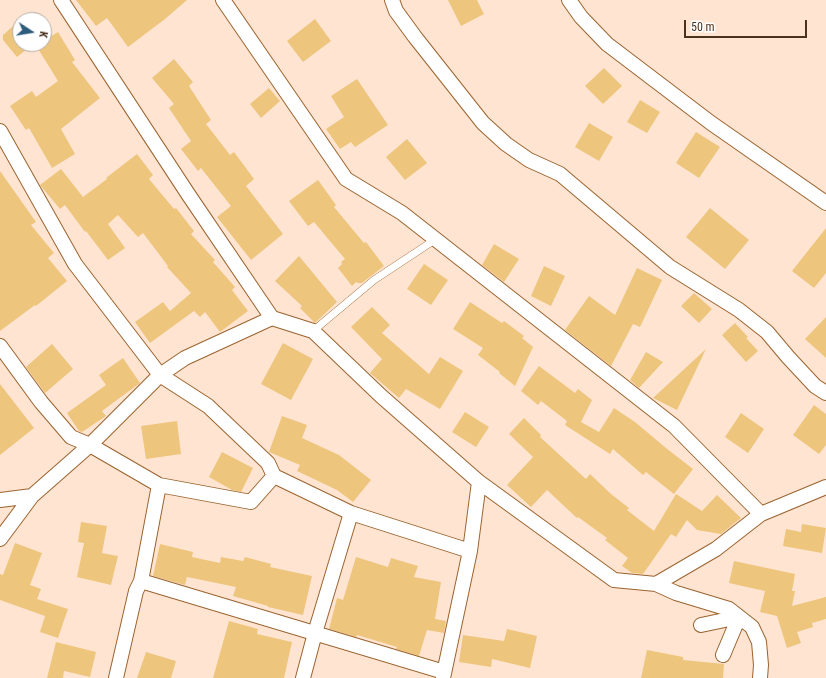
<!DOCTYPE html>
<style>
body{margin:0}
#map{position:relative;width:826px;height:678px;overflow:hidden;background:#ffe5d1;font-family:"Roboto Condensed",sans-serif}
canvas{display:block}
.north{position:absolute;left:12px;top:12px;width:40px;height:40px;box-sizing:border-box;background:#fff;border:1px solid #b7ada5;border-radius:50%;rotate:102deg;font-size:11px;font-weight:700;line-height:16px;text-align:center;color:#4b321d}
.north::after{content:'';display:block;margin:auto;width:14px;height:18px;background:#2e5c7c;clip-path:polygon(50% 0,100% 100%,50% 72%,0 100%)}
.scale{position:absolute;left:684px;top:20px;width:123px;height:18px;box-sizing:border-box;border:2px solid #4b321d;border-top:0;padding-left:5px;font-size:12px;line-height:14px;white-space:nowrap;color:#4b321d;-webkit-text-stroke:3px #fff;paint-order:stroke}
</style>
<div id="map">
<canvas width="826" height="678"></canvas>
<div class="north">K</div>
<div class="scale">50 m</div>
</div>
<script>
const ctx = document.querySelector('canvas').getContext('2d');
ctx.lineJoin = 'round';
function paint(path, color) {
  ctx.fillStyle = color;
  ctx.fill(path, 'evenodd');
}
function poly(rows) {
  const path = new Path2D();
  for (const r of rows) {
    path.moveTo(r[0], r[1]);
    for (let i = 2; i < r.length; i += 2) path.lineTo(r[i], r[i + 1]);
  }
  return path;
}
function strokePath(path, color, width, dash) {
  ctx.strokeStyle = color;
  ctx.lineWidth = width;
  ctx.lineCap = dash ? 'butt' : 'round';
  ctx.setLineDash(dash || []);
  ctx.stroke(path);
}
const building = poly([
 [76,0,187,0,165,19,128,47,107,18,96,26],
 [448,0,477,0,484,14,461,26],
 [315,19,331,41,303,62,287,41],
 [20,20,20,44,33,44,17,57,3,40,3,35],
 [58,32,75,60,72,62,100,98,61,129,75,154,52,168,29,128,26,130,10,106,32,91,36,97,58,81,35,44,44,44,44,33,48,38],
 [174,59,193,82,189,86,211,120,206,124,230,155,234,152,254,179,246,186,283,234,251,260,217,217,231,206,201,168,198,171,181,149,191,141,169,108,174,104,152,78],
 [604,68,622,86,603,104,585,86],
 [357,79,388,125,355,147,351,142,340,149,326,129,344,117,331,96],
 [269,88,280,101,261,118,250,104],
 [640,100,660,112,647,133,627,122],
 [589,123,613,137,599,161,575,147],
 [696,132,720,147,699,178,676,163],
 [407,139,427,163,405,180,386,157],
 [137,154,153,175,149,179,174,209,176,208,194,231,191,234,215,260,213,262,235,287,232,290,248,311,220,332,205,312,200,317,194,311,150,343,135,322,163,302,170,311,191,293,167,267,168,266,143,233,138,237,118,215,108,224,125,248,108,260,86,231,85,232,65,205,60,209,40,185,61,169,83,197,107,179,106,178],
 [0,171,36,222,31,225,54,253,48,258,67,281,36,306,35,305,0,331],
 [318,180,336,205,334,207,364,243,366,242,384,266,362,283,358,283,356,282,352,286,338,268,342,264,341,262,345,259,314,222,308,226,289,201],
 [710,208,749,240,725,269,686,237],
 [826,228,826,273,814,288,792,271],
 [494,244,519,259,504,282,482,265],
 [299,256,337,302,315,323,300,308,302,306,275,281],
 [424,264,448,280,431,305,407,289],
 [544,266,565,276,551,306,531,296],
 [637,268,662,280,640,327,633,324,611,366,565,330,589,296,615,315],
 [694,293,712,309,699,323,681,306],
 [470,302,502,323,504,321,524,336,522,338,533,347,515,386,499,373,500,372,478,355,483,348,453,329],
 [372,307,390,325,382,333,429,374,440,357,463,371,440,409,406,389,399,398,370,373,382,359,351,327],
 [826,317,826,358,805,339],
 [735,323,748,337,746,338,758,351,746,362,722,335],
 [283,343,313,359,291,400,261,384],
 [52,344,73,369,45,393,26,367],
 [706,349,677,410,653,398],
 [646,352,663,362,639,388,630,380],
 [123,358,140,383,102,411,106,416,82,432,79,431,67,413,106,385,99,375],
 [539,366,575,393,578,389,592,400,581,422,599,432,614,408,635,422,666,448,693,469,674,494,646,472,643,475,613,449,610,454,565,425,567,421,541,401,538,405,521,391],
 [0,384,34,428,0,455],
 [814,405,826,414,826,445,819,454,793,435],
 [465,412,489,427,476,447,452,432],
 [741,413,764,429,748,453,725,437],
 [282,416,307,425,302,438,339,455,371,480,353,502,337,490,297,471,300,465,269,452],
 [524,418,541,435,540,437,586,479,590,474,611,494,629,508,627,510,654,531,676,494,702,511,717,495,741,518,721,534,697,530,687,520,676,537,671,534,643,574,632,573,622,566,628,558,605,540,607,538,578,517,577,518,547,490,531,507,507,485,533,457,509,434],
 [177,421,181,454,146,459,141,426],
 [222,452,253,468,241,492,232,490,209,477],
 [81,522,107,526,102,553,118,556,111,585,77,577,84,543,78,542],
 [802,524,826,528,822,553,783,546,786,529,801,532],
 [15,543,42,553,30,585,41,589,37,599,68,609,58,638,40,632,45,616,0,600,0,574,3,575],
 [160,544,193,552,192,557,220,563,221,557,243,561,245,557,271,564,270,567,312,576,303,615,268,607,268,606,233,596,236,587,187,577,185,585,153,576],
 [356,557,388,567,391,558,418,566,414,577,441,582,435,619,446,621,444,633,427,630,419,656,396,649,397,647,357,635,356,637,329,629,337,598,343,600],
 [734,561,795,574,792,591,795,591,792,606,826,597,826,619,812,623,813,627,797,632,801,643,787,648,777,616,760,612,765,591,729,583],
 [229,621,258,629,257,634,292,642,284,678,213,678],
 [507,629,537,636,530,668,492,659,491,667,459,662,463,635,504,641],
 [56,642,96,652,90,677,64,671,63,678,47,678],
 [647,650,683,657,683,660,724,664,723,678,641,678],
 [146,652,176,661,171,678,137,678]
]);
const service = poly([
 [313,331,374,280,436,239]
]);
const minor = poly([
 [61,0,188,194,272,318,313,331,381,396,479,482,614,580,656,584,716,549,761,514,674,426,402,213,346,179,223,0],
 [392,0,396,11,415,37,483,123,506,144,529,160,560,174,670,267,739,310,767,332,788,357,815,386,826,393],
 [569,0,581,17,607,44,711,123,826,203],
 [0,131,75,264,160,375,208,406,268,463,274,476,351,513,470,551],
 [0,346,41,402,71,437,90,445,159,485,251,502,274,476],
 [0,500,32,496],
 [761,514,826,487],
 [0,539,32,496,90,445,160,375,185,358,272,318],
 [141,581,444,672],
 [656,584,676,593,729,609,752,627,759,642,761,665,760,678],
 [701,625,739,617],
 [723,655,739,617],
 [116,678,136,591,141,581,159,485],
 [303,678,315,633,351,513],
 [443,678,470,551,479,482]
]);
paint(building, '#eec57d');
strokePath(service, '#9b632f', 8);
strokePath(minor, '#9b632f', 16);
strokePath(service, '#fff', 7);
strokePath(minor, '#fff', 14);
</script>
